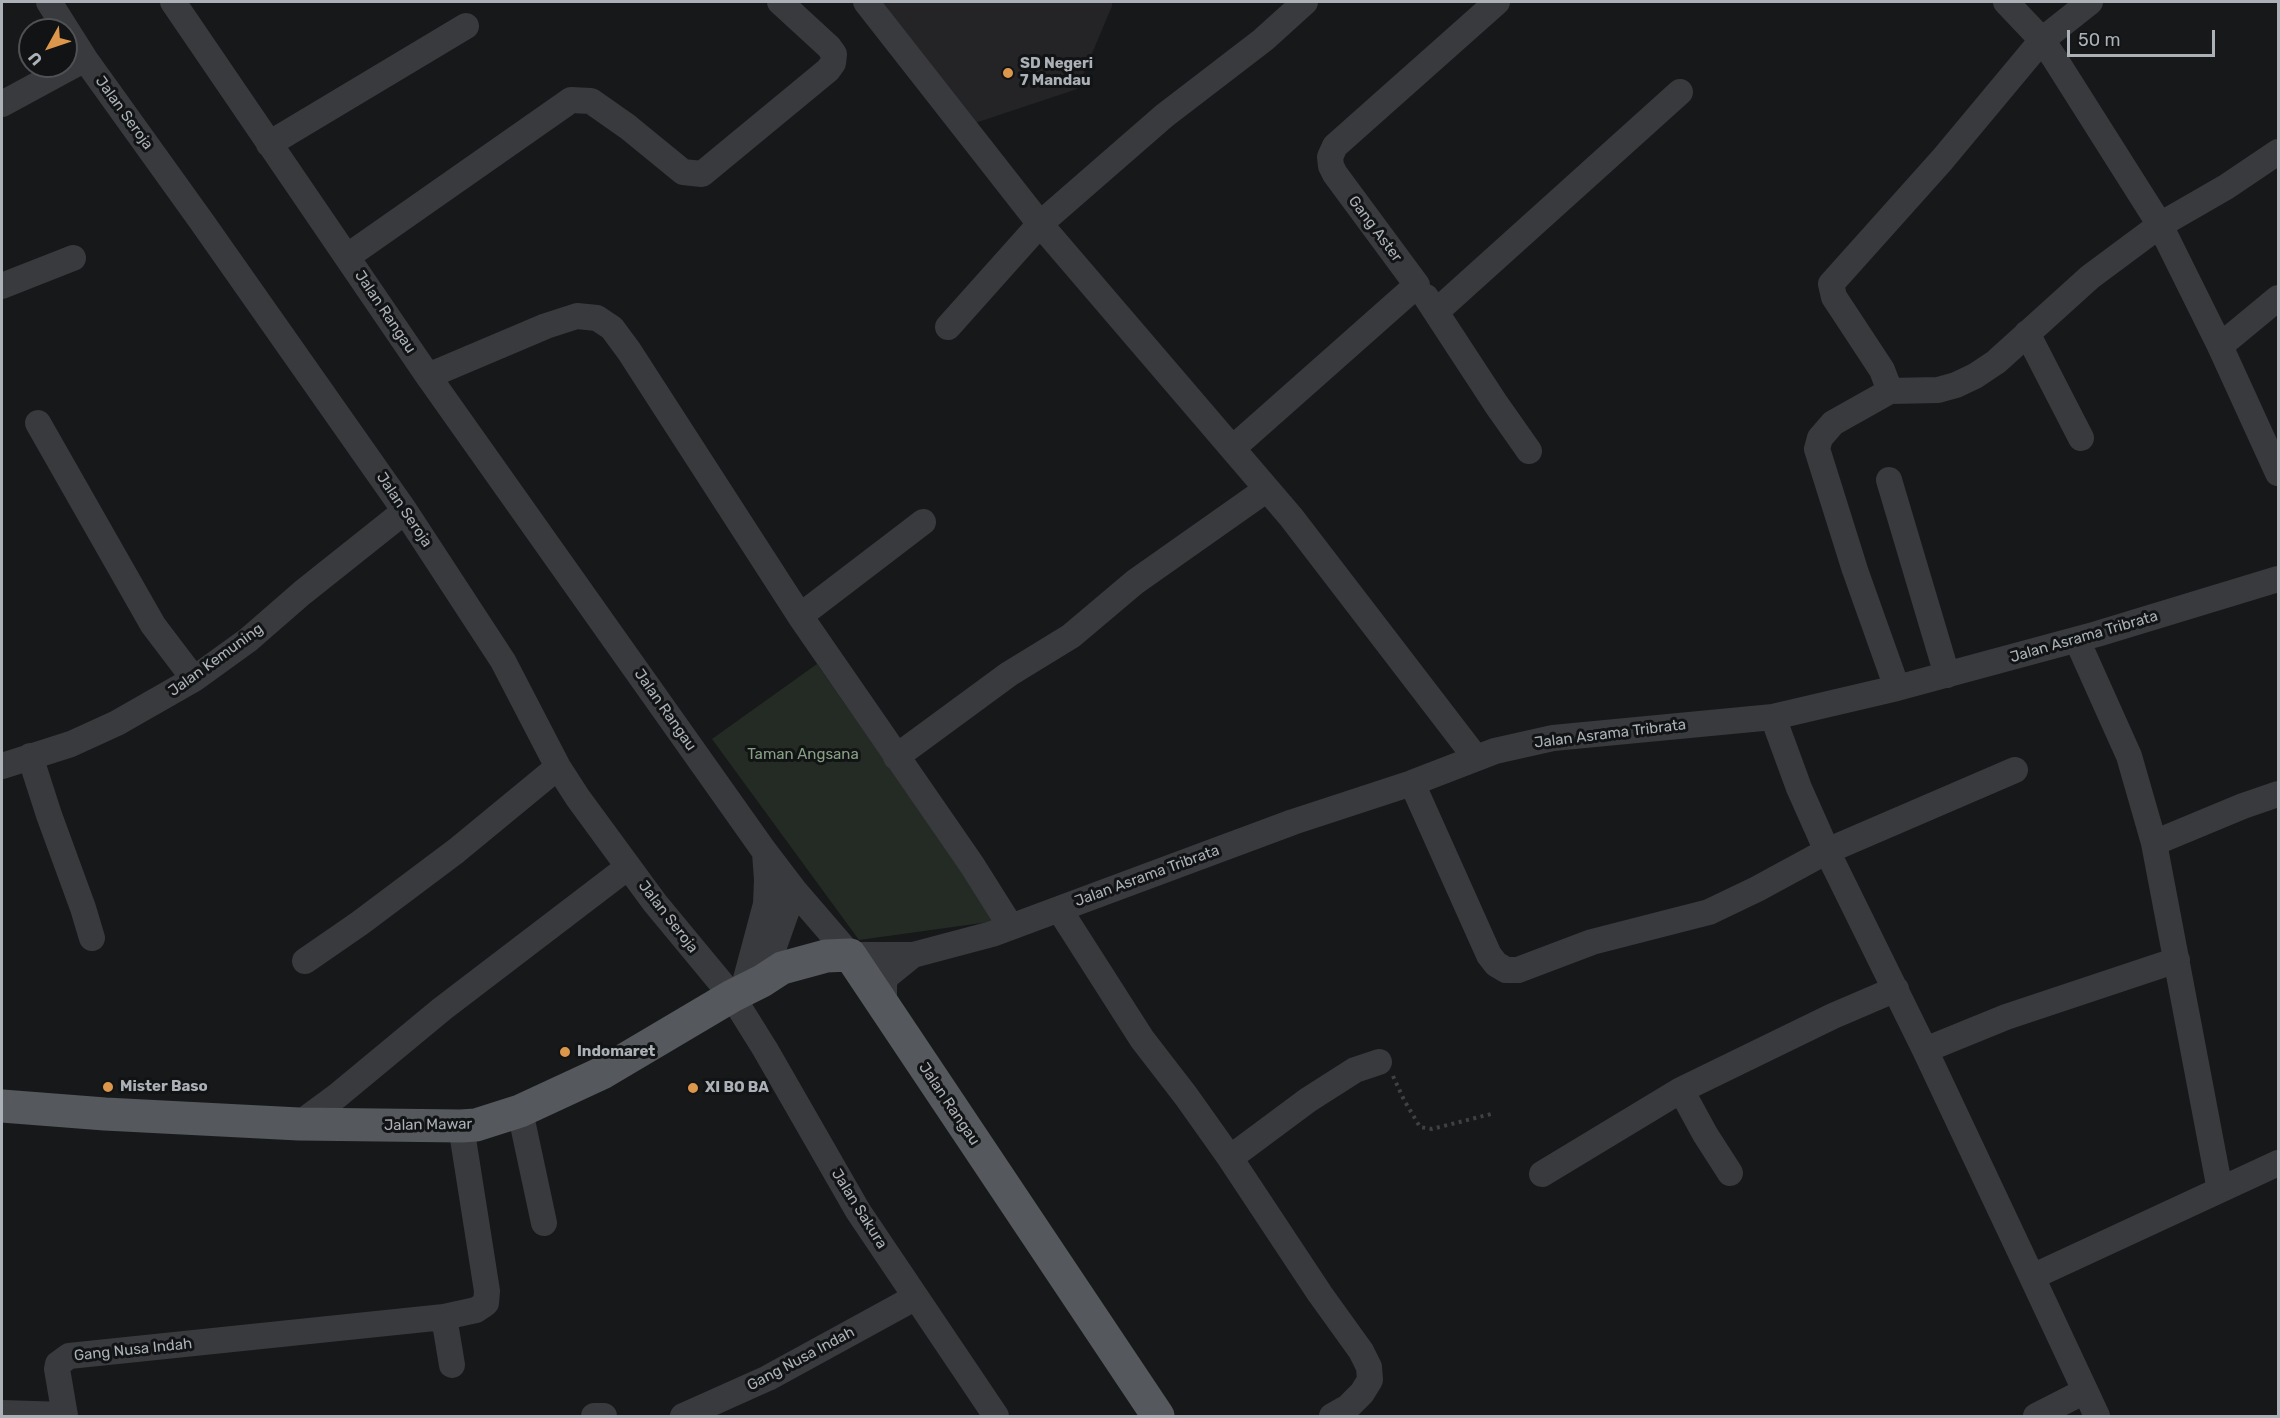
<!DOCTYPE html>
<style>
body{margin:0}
#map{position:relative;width:2280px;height:1418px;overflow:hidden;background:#171819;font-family:Rubik,sans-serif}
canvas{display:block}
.frame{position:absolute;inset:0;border:3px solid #abb1b7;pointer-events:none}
.north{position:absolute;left:18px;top:18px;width:60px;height:60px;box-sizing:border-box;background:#121314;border:2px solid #4f5255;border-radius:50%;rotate:230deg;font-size:16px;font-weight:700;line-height:24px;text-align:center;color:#abb1b7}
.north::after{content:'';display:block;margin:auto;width:21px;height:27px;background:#dd974c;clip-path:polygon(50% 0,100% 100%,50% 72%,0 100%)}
.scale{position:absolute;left:2067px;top:30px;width:148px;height:27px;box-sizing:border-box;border:3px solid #abb1b7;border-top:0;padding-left:8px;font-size:18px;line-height:21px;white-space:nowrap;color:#abb1b7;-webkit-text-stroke:4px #121314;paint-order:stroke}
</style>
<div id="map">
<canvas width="2280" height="1418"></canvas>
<div class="frame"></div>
<div class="north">U</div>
<div class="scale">50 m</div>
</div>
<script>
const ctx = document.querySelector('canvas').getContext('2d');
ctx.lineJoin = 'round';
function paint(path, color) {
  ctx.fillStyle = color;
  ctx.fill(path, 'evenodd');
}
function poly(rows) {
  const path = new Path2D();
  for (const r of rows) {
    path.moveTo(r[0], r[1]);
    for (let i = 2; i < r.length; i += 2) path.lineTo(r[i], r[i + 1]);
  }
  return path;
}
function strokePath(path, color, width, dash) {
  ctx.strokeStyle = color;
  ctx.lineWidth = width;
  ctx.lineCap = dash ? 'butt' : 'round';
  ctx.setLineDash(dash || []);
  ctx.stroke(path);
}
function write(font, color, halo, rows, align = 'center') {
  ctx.font = font + ' Rubik,sans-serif';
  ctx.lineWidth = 6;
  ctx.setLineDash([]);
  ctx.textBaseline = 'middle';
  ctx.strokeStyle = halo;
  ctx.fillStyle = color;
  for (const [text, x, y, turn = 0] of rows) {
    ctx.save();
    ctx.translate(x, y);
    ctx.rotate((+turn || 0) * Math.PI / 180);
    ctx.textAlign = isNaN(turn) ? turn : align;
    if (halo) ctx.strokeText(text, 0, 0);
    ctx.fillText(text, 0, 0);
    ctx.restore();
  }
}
const built = poly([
 [881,2,1112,2,1112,6,1077,89,972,124]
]);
const green = poly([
 [817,664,996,921,859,940,712,739]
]);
const path = poly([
 [1393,1076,1404,1100,1420,1127,1432,1129,1491,1114]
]);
const minor = poly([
 [49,2,85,59,202,222,405,511,503,661,558,767,578,798,655,903,732,996,765,1049,858,1211,996,1416],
 [173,2,428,376,765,852,794,890,850,955,913,955,992,934,1293,822,1412,783,1495,751,1553,738,1773,717,1897,688,2097,634,2278,579],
 [866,2,1040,224,1291,517,1476,758],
 [2006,2,2042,40,2055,59,2160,225,2220,346,2278,473],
 [2,104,85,59],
 [269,144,466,26],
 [348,256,571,100,591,101,628,127,683,172,702,174,828,70,833,63,834,54,829,47,780,2],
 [2,286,73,258],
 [1426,297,1496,404,1529,451],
 [1437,311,1680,92],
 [948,327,1040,224,1164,116,1263,40,1305,2],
 [2027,333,2081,438],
 [2220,346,2278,298],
 [428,376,546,326,577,316,597,318,612,328,629,351,800,616,972,865,1011,927],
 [1890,391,1938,390,1956,385,1975,376,1996,362,2090,277,2160,225,2226,187,2278,152],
 [38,423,153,625,194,679],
 [1233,448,1417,285,1335,174,1331,166,1330,157,1335,146,1497,2],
 [1889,480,1947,675],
 [800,616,923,522],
 [2077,640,2129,756,2154,843,2220,1190],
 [1897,688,1855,570,1817,449,1820,438,1833,423,1890,391,1882,370,1834,297,1831,284,1942,160,2042,40,2090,2],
 [1773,717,1799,788,1827,851,1925,1050,2032,1277,2278,1163],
 [30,756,49,815,83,908,92,938],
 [896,757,1009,674,1071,636,1135,582,1267,489],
 [2,766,71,744,117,723,194,679,248,640,302,593,405,511],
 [1412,783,1489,955,1496,964,1506,970,1518,970,1592,942,1709,912,1757,889,1827,851,2015,770],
 [2154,843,2243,806,2278,794],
 [1059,909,1142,1039,1186,1096,1230,1158,1308,1100,1355,1070,1379,1062],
 [305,961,360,923,456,851,558,767],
 [766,969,794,890],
 [743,990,766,904,767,880,765,852],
 [884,1008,884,983,887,976,913,955],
 [1925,1050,2006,1017,2177,960],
 [520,1111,544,1223],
 [299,1124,337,1096,442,1009,628,867],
 [1230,1158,1320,1294,1361,1351,1369,1367,1370,1380,1362,1393,1348,1407,1332,1416],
 [1730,1173,1705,1134,1681,1090,1833,1016,1896,989],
 [1542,1174,1681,1090],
 [2032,1277,2097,1416],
 [444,1317,452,1365],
 [2,1413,65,1415],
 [65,1416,57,1369,58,1364,69,1356,444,1317,476,1310,482,1306,486,1303,487,1291,461,1126],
 [594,1416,604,1416],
 [683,1416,768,1378,916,1297],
 [2036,1416,2085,1391]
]);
const major = poly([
 [2,1106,105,1114,299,1124,461,1126,476,1125,520,1111,602,1073,732,996,762,981,782,968,826,956,850,955,1158,1416]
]);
const markers = [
 [1008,73,6,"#dd974c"],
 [565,1052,6,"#dd974c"],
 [108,1087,6,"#dd974c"],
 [693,1088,6,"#dd974c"]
];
const poiNames = [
 ["SD Negeri",1020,64],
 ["7 Mandau",1020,81],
 ["Indomaret",577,1052],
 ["Mister Baso",120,1087],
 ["XI BO BA",705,1088]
];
const streetNames = [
 ["Jalan Seroja",124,113,54],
 ["Gang Aster",1375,229,53],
 ["Jalan Rangau",385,312,56],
 ["Jalan Seroja",404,510,56],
 ["Jalan Asrama Tribrata",2084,637,-16],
 ["Jalan Kemuning",216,660,-36],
 ["Jalan Rangau",665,710,55],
 ["Jalan Asrama Tribrata",1610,734,-7],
 ["Jalan Asrama Tribrata",1147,876,-20],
 ["Jalan Seroja",668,917,52],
 ["Jalan Rangau",949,1104,56],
 ["Jalan Mawar",428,1125,-1],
 ["Jalan Sakura",859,1209,58],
 ["Gang Nusa Indah",133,1350,-6],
 ["Gang Nusa Indah",801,1359,-28]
];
const parkNames = [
 ["Taman Angsana",803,755]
];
paint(built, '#242426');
paint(green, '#242b24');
strokePath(path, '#3f4144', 4, [3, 4.5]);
strokePath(minor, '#393a3e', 26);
strokePath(major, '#55585c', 33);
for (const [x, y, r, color] of markers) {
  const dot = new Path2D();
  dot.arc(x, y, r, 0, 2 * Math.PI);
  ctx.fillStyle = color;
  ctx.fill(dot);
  strokePath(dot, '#121314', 2);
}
write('bold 15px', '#abb1b7', '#121314', poiNames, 'left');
write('15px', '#abb1b7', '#121314', streetNames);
write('15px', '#87a084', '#121314', parkNames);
</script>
